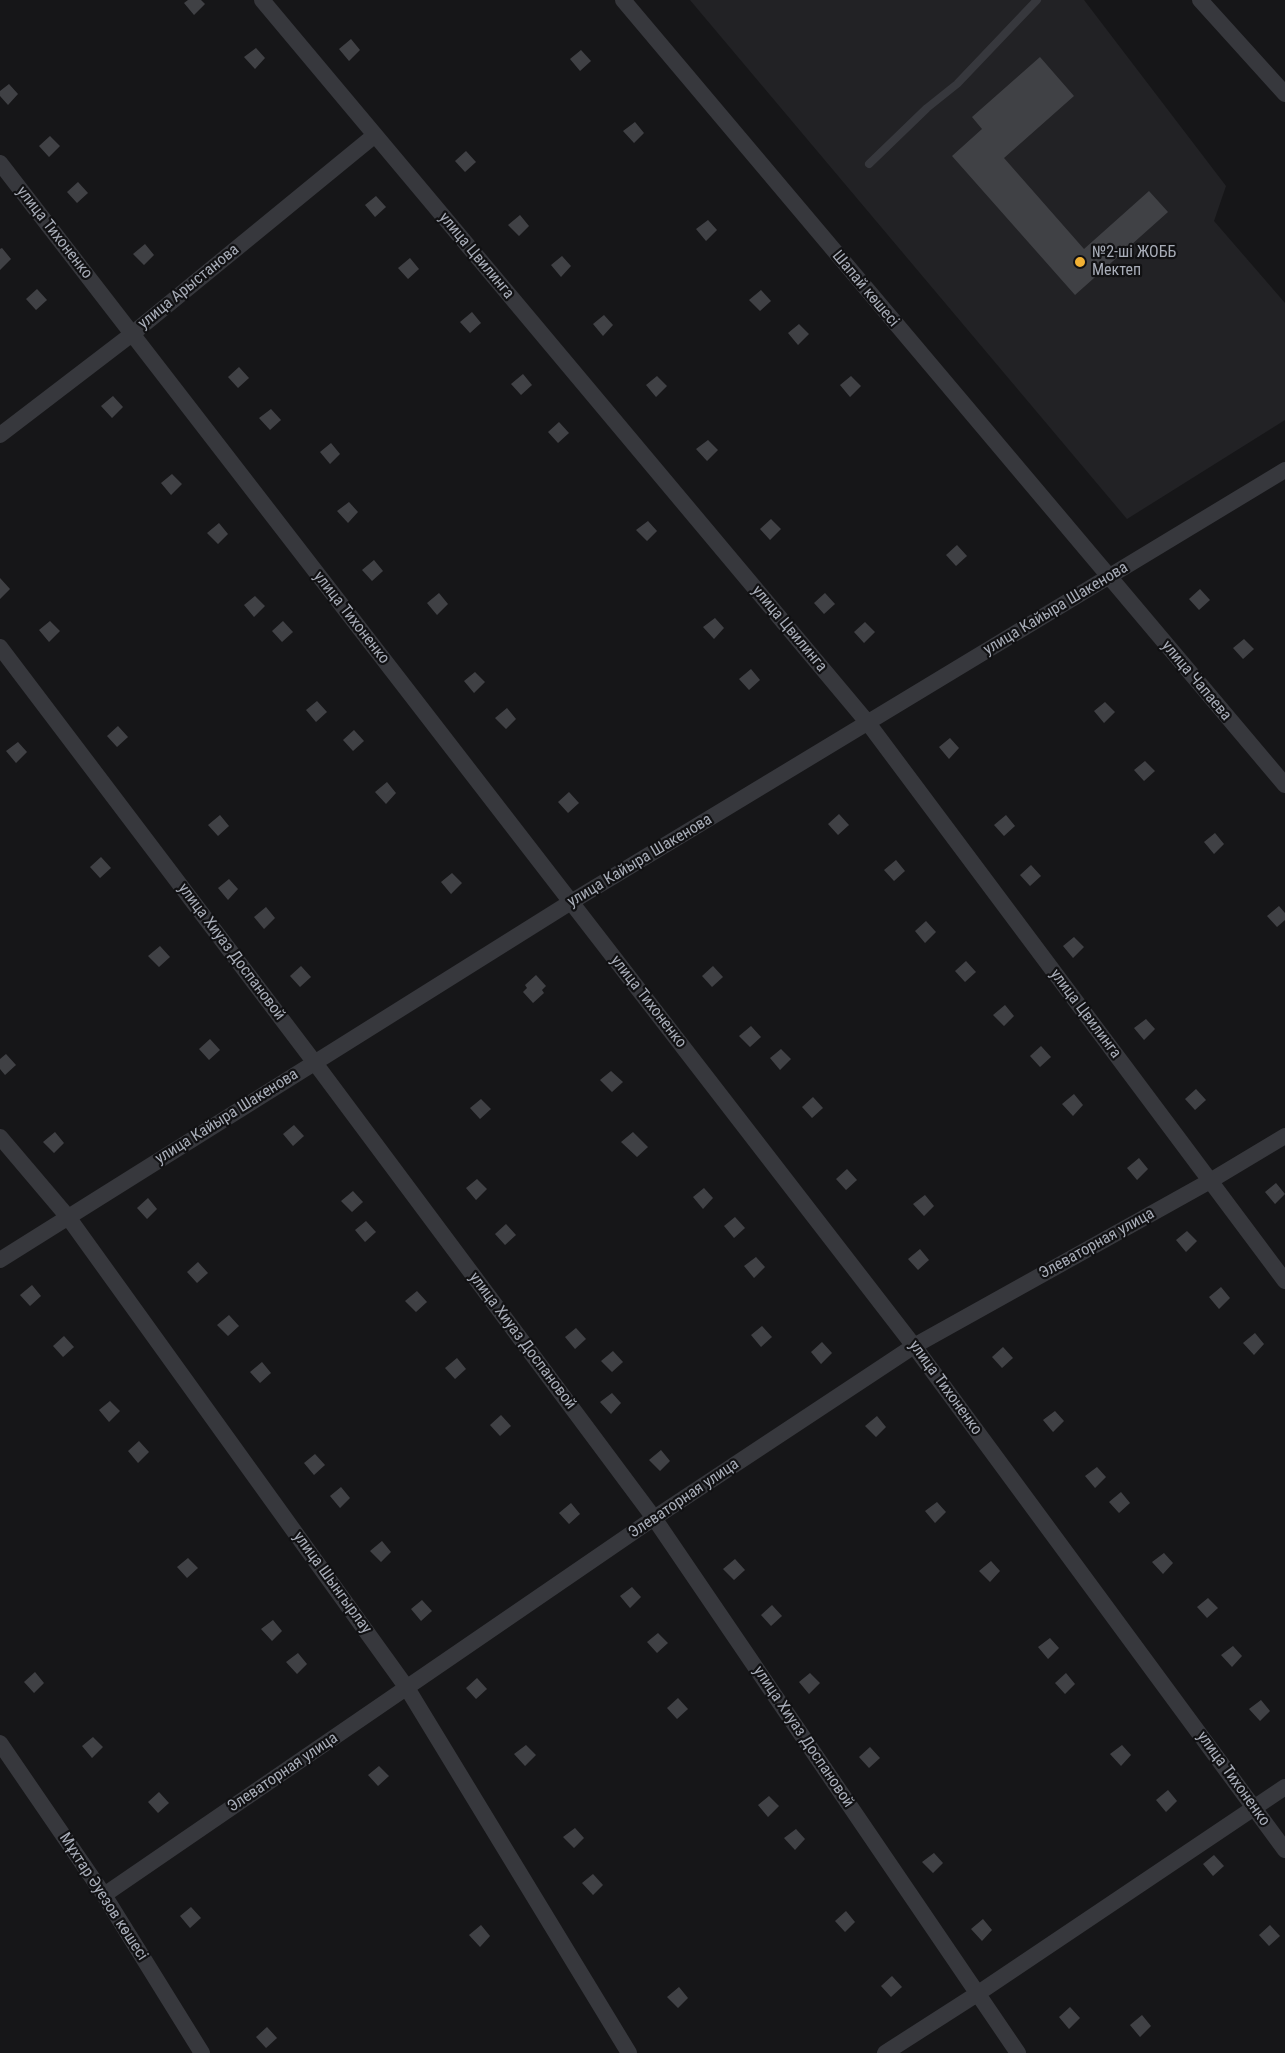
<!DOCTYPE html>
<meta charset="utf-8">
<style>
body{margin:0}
canvas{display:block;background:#161618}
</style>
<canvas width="1285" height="2053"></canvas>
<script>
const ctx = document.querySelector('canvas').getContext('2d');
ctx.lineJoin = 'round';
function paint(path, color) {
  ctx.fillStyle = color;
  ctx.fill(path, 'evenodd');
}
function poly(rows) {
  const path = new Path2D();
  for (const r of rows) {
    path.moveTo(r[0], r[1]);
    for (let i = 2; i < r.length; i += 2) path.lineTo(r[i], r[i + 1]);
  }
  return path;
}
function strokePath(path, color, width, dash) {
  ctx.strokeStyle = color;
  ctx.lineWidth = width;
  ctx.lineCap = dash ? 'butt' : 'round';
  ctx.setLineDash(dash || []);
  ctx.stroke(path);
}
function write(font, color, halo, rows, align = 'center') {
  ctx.font = font + ' "Roboto Condensed",sans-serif';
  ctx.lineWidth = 4.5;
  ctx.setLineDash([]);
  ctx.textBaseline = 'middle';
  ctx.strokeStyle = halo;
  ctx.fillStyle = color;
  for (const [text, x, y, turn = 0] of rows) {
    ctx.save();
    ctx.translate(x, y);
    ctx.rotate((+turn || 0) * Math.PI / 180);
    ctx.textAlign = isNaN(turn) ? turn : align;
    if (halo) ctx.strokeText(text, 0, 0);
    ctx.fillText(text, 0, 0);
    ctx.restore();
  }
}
const built = poly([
 [690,0,1084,0,1226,186,1214,221,1285,303,1285,420,1127,519]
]);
const building = poly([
 [188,0,201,0,205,4,194,15,184,3],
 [351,39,360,50,349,61,339,49],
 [256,48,265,58,255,69,244,57],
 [581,50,591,61,580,71,570,59],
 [1040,57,1074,96,1004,158,1084,249,1149,191,1168,212,1075,295,952,156,982,129,972,117],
 [9,84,18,94,8,105,0,96,0,91],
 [635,122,644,133,634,143,623,131],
 [50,136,60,146,49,157,39,146],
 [466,151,476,162,465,172,455,161],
 [78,182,88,193,77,203,67,192],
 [376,196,386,207,375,217,365,205],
 [520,215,529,226,519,236,508,225],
 [708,220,717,230,706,241,696,229],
 [145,244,154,255,144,265,133,254],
 [2,248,11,259,0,270,0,249],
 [562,256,571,266,561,277,551,265],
 [410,258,419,269,408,279,398,268],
 [37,289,47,300,36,310,26,299],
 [761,290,771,301,760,311,749,300],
 [472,312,481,323,470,333,460,322],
 [604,315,613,325,603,336,593,324],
 [799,324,809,334,798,345,788,333],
 [239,367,249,378,238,388,228,377],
 [523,374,532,385,521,395,511,384],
 [657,376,667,386,656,397,646,385],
 [851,376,861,386,850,397,840,385],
 [113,396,123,407,112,418,101,406],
 [271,409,281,420,270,430,259,418],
 [559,422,569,433,558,443,548,432],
 [708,440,718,450,707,461,696,449],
 [331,443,340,454,330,464,320,452],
 [172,474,182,484,171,495,161,483],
 [349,502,358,512,348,523,337,511],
 [771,519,781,529,770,540,760,529],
 [648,521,657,531,647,541,636,530],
 [219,523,228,534,218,544,207,533],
 [957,545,967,556,956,566,946,555],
 [374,560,383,571,372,581,362,570],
 [0,578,10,589,0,599],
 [1200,589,1210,600,1199,610,1189,599],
 [439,593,448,604,437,615,427,603],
 [825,593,835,604,824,614,814,603],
 [255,596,265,606,254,617,244,605],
 [715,618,724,628,714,639,703,627],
 [50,621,60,631,49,642,39,630],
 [283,621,293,632,282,642,272,631],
 [865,622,875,632,864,643,854,632],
 [1244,639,1254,649,1243,659,1233,648],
 [751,669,760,680,749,690,739,679],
 [475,672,485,682,474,693,464,681],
 [317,701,327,712,316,722,306,710],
 [1105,702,1115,712,1104,723,1094,711],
 [507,708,516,719,506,729,495,718],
 [118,726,128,737,117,747,107,736],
 [354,730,364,741,353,751,343,740],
 [950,738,959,748,949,759,939,747],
 [18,742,27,752,16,763,6,751],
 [1145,761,1155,771,1144,781,1134,770],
 [387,782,396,793,386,804,375,792],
 [569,792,579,803,568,813,558,802],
 [839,814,849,825,838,835,828,824],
 [220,815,229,826,218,836,208,825],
 [1006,815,1015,826,1004,836,994,825],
 [1215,833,1224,844,1214,854,1204,842],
 [101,857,111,868,100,878,90,867],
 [896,860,905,871,894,881,884,870],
 [1031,865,1041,876,1030,886,1020,875],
 [452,873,462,883,451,894,441,882],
 [229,879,238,889,228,900,218,888],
 [1279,906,1285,913,1285,920,1277,927,1267,916],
 [266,907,275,918,264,929,254,917],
 [926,921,936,932,925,943,915,931],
 [1074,937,1084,947,1073,958,1063,946],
 [160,946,170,957,159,967,148,956],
 [966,961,976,972,965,982,955,971],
 [301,966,311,977,300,987,290,976],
 [713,966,723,977,712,987,702,976],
 [536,975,546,986,542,990,544,993,533,1003,523,992,527,988,525,985],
 [1005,1005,1014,1016,1004,1026,993,1015],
 [1146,1019,1155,1029,1144,1040,1134,1028],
 [751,1026,761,1037,750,1047,739,1036],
 [210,1039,220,1050,209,1060,199,1049],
 [1041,1046,1051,1057,1040,1067,1030,1056],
 [781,1049,791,1059,780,1070,770,1058],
 [6,1054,16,1065,5,1075,0,1069,0,1059],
 [611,1071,623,1082,612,1092,600,1080],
 [1196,1089,1206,1100,1195,1110,1185,1099],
 [1074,1094,1083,1105,1073,1116,1062,1104],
 [813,1097,823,1108,812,1118,802,1107],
 [481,1099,491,1109,480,1119,470,1108],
 [294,1125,304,1136,293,1146,283,1134],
 [55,1132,64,1143,54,1153,43,1142],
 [633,1132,648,1147,637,1157,621,1142],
 [1139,1158,1148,1169,1137,1180,1127,1168],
 [847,1169,857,1180,846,1190,836,1179],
 [477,1179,487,1189,476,1200,466,1188],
 [1276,1183,1285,1194,1275,1204,1265,1192],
 [704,1188,713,1198,703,1209,693,1197],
 [353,1191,363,1202,352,1212,341,1201],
 [925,1195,934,1206,924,1216,913,1204],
 [148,1198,157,1209,147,1219,137,1208],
 [735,1217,745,1228,734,1238,724,1226],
 [366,1221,376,1232,365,1242,355,1230],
 [506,1224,516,1235,505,1245,495,1234],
 [1187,1231,1197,1241,1186,1252,1176,1240],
 [920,1249,929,1260,918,1270,908,1259],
 [756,1257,765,1267,754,1278,744,1266],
 [198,1262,208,1273,197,1283,187,1272],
 [32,1285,41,1296,30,1306,20,1295],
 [1221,1287,1230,1298,1219,1309,1209,1297],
 [417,1291,427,1302,416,1312,405,1301],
 [229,1315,239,1326,228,1336,217,1325],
 [762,1326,772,1337,761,1347,751,1335],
 [576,1328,586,1339,575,1349,565,1337],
 [1255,1333,1264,1344,1254,1355,1243,1343],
 [64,1336,74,1347,63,1357,53,1346],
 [822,1342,832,1353,821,1364,811,1352],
 [1003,1347,1013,1358,1002,1368,992,1357],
 [613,1351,623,1362,612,1372,601,1361],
 [457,1358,466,1369,455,1379,445,1368],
 [262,1362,271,1373,260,1383,250,1372],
 [612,1393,621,1403,611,1414,600,1402],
 [110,1401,120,1411,109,1422,99,1410],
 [1055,1411,1064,1421,1053,1432,1043,1420],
 [501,1415,511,1426,500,1436,490,1425],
 [877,1416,886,1427,876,1437,865,1426],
 [139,1441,149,1452,138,1463,128,1451],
 [661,1450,670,1461,660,1471,649,1460],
 [315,1454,325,1465,314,1475,304,1463],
 [1097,1467,1106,1477,1095,1488,1085,1476],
 [341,1487,350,1498,340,1508,330,1496],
 [1121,1492,1130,1503,1119,1513,1109,1502],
 [937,1502,946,1512,935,1523,925,1511],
 [571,1503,580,1514,569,1524,559,1513],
 [382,1541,391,1552,381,1562,370,1551],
 [1164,1553,1173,1563,1163,1574,1152,1562],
 [188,1558,198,1568,187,1578,177,1567],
 [735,1559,745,1570,734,1580,723,1569],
 [991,1561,1000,1571,990,1582,979,1571],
 [632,1587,641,1597,630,1608,620,1596],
 [1208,1598,1218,1608,1207,1618,1197,1607],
 [422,1600,432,1611,421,1621,411,1609],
 [772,1605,782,1616,771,1626,761,1615],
 [273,1620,282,1631,272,1641,261,1629],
 [658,1633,668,1643,657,1653,647,1642],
 [1050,1638,1059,1648,1048,1659,1038,1647],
 [1233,1646,1242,1656,1232,1667,1221,1655],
 [298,1653,307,1664,297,1674,286,1662],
 [35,1672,44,1683,34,1693,24,1682],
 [810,1673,820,1683,809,1694,799,1682],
 [1066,1673,1075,1684,1065,1694,1055,1683],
 [477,1678,487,1689,476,1699,466,1688],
 [678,1698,688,1709,677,1719,667,1708],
 [1261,1700,1270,1711,1260,1721,1249,1709],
 [93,1737,103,1747,92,1758,82,1746],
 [526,1745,536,1755,525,1766,514,1754],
 [1122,1745,1131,1755,1121,1766,1110,1754],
 [870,1747,880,1758,869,1768,859,1757],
 [379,1766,389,1776,378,1786,368,1775],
 [1168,1790,1177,1801,1166,1812,1156,1800],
 [159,1792,169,1803,158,1813,148,1802],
 [769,1796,779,1806,768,1817,758,1805],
 [575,1828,584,1838,574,1848,563,1837],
 [796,1829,805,1839,795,1850,784,1838],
 [934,1853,943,1863,933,1873,922,1862],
 [1214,1855,1224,1866,1213,1876,1203,1864],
 [593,1874,603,1885,593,1895,582,1883],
 [191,1907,201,1918,190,1928,180,1916],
 [846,1911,855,1922,845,1932,835,1921],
 [983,1919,992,1930,982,1941,971,1929],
 [481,1925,490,1936,480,1947,469,1935],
 [1270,1925,1280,1936,1269,1946,1259,1935],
 [892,1976,902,1987,891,1997,881,1986],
 [679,1987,688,1998,678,2008,667,1997],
 [1070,2007,1080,2018,1069,2029,1059,2017],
 [1142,2015,1151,2026,1140,2037,1130,2025],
 [267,2027,277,2038,266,2048,256,2037]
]);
const service = poly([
 [869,164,927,108,957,84,1037,0]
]);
const minor = poly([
 [262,0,868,723,1285,1281],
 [623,0,1285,785],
 [1200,0,1285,94],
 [0,163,914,1346,1285,1850],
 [0,435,132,334,375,135],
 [0,647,315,1063,654,1518,1018,2053],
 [0,1137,68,1217,407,1688,629,2053],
 [0,1260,571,902,1285,470],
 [0,1743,104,1895,202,2053],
 [104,1895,654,1518,914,1346,1210,1181,1285,1136],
 [885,2053,977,1994,1285,1787]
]);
const markers = [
 [1080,262,6,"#f2b134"]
];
const streetNames = [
 ["улица Тихоненко",54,233,52],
 ["улица Цвилинга",476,256,50],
 ["улица Арыстанова",189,287,-39],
 ["Шапай көшесі",865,289,50],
 ["улица Кайыра Шакенова",1056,609,-31],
 ["улица Тихоненко",351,618,52],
 ["улица Цвилинга",789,629,50],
 ["улица Чапаева",1196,681,50],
 ["улица Кайыра Шакенова",640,861,-31],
 ["улица Хиуаз Доспановой",231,952,53],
 ["улица Тихоненко",648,1002,52],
 ["улица Цвилинга",1085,1014,53],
 ["улица Кайыра Шакенова",227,1117,-32],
 ["Элеваторная улица",1097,1244,-29],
 ["улица Хиуаз Доспановой",522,1341,53],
 ["улица Тихоненко",945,1388,54],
 ["Элеваторная улица",684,1499,-34],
 ["улица Шынгырлау",332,1583,54],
 ["улица Хиуаз Доспановой",803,1737,56],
 ["Элеваторная улица",283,1773,-34],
 ["улица Тихоненко",1233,1779,54],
 ["Мұхтар Әуезов көшесі",103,1897,57]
];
const poiNames = [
 ["№2-ші ЖОББ",1092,253],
 ["Мектеп",1092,271]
];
paint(built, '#222225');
paint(building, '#404145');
strokePath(service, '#37383d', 8);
strokePath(minor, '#37383d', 16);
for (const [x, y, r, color] of markers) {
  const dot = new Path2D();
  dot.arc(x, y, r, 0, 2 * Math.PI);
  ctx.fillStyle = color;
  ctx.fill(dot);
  strokePath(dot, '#111113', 2);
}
write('16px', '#a8adb8', '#111113', streetNames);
write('16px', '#a8adb8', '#111113', poiNames, 'left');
</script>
